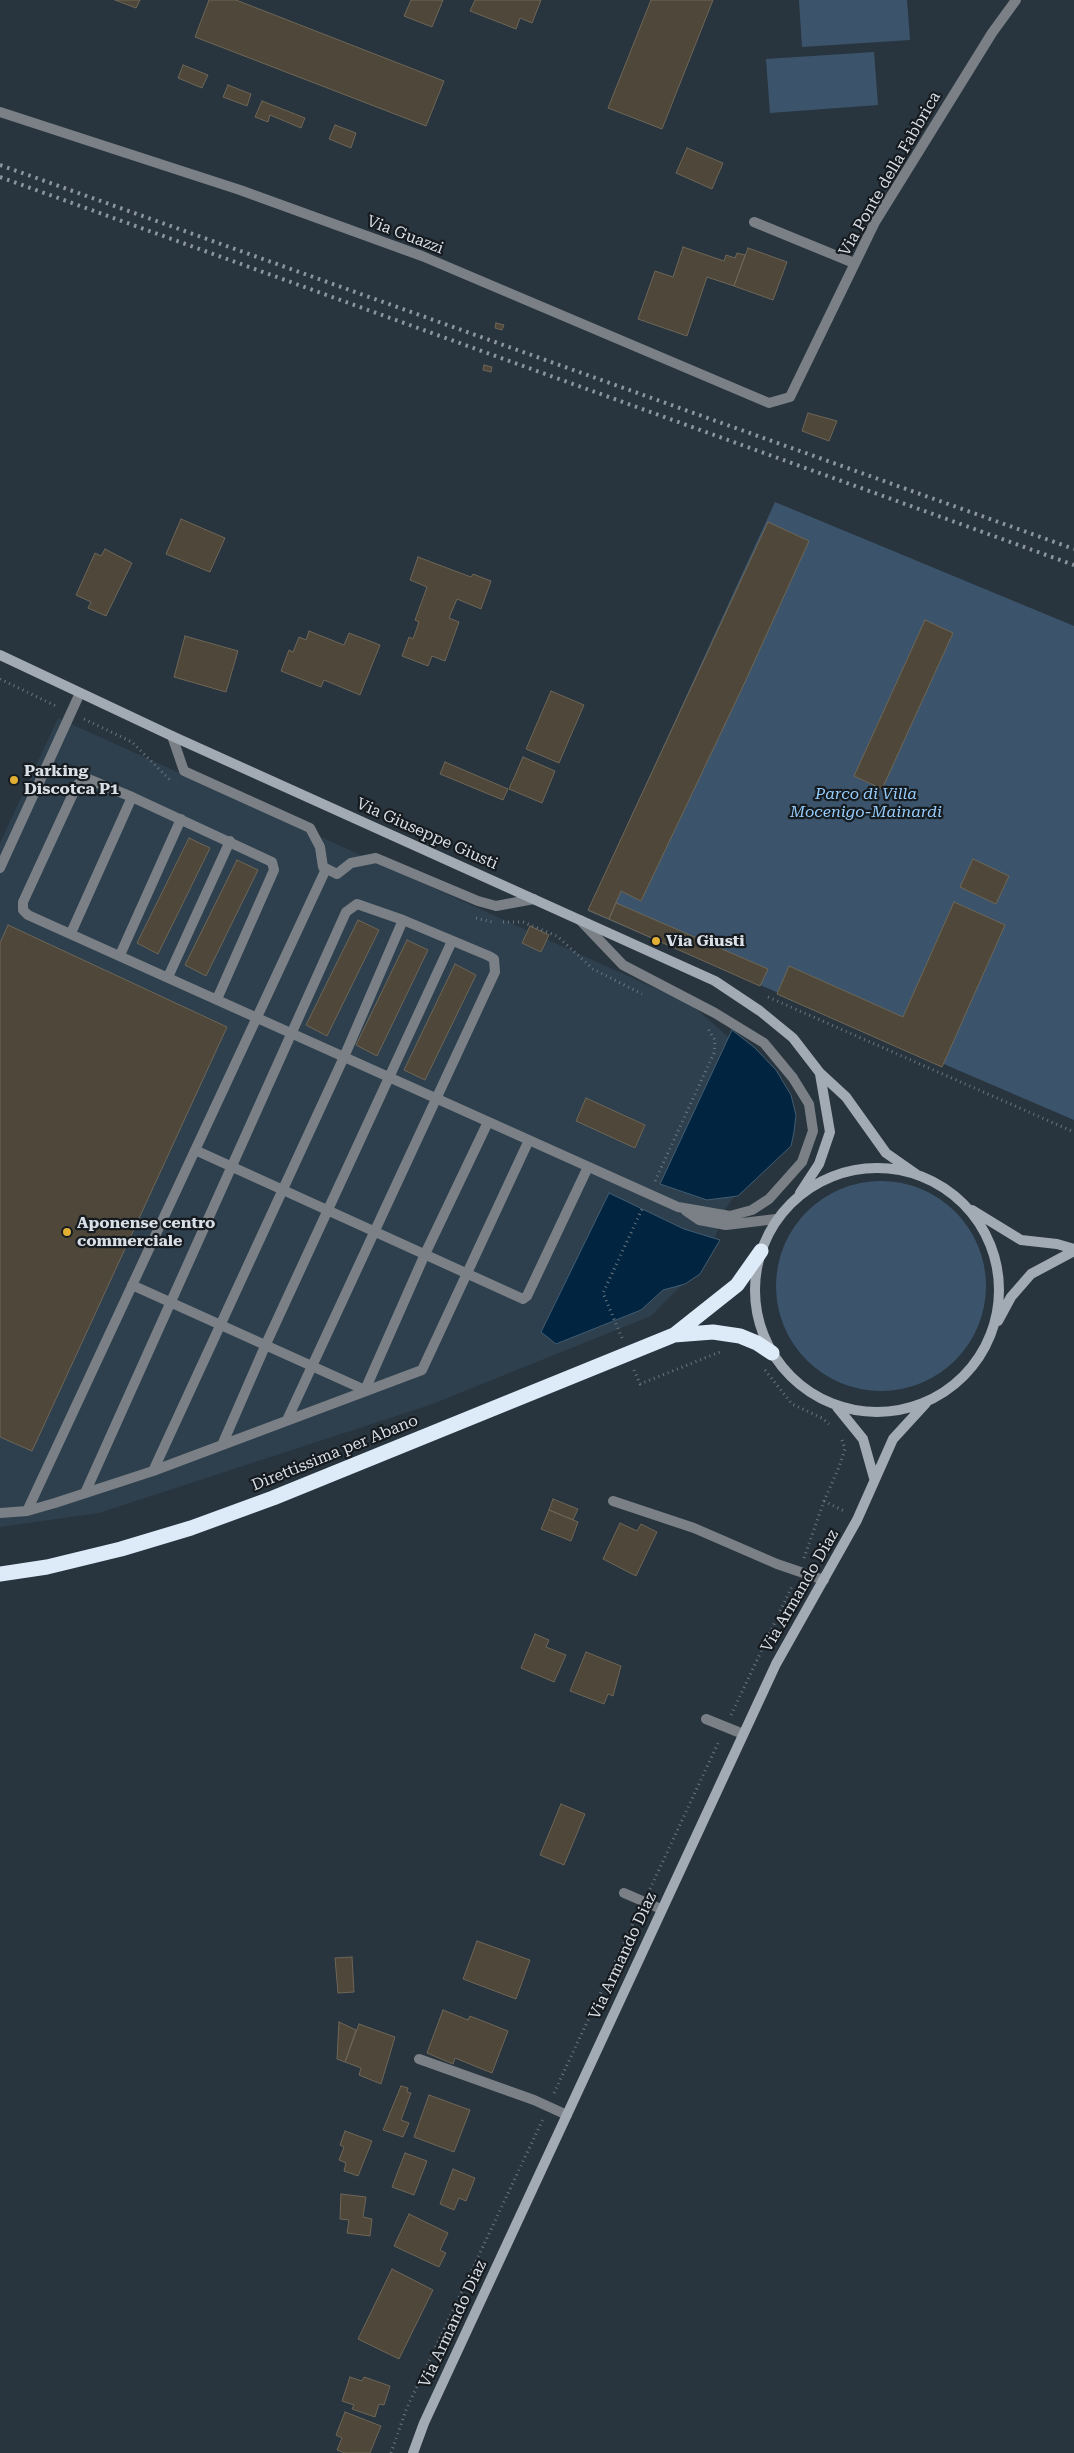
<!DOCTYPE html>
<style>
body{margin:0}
canvas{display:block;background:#28343e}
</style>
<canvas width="1074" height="2453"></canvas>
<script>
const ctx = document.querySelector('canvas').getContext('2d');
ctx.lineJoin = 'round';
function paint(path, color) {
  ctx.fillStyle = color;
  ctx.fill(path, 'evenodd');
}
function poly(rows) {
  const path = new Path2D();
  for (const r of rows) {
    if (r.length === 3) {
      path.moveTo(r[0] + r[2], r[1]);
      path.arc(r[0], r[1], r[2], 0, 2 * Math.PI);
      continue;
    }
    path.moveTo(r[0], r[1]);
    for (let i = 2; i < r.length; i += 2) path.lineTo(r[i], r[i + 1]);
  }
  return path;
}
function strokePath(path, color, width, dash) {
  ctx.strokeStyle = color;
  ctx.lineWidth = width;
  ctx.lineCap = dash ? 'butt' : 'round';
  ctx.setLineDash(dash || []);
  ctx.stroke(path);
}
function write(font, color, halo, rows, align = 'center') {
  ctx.font = font + ' "Roboto Serif",serif';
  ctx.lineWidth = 4.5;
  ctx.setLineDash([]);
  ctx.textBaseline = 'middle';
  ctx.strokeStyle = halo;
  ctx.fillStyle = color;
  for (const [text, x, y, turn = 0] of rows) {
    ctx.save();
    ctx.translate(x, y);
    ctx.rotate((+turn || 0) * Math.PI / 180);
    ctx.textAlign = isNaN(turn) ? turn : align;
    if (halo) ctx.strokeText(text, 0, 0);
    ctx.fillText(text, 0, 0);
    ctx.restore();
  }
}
const built = poly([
 [58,718,692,1005,750,1056,759,1161,726,1208,706,1261,651,1316,430,1405,99,1513,0,1527,0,843]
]);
const green = poly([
 [799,0,907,0,910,40,802,47],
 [874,52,878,105,770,113,766,59],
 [775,502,1074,626,1074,1120,588,911],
 [881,1286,105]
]);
const water = poly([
 [732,1030,755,1048,776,1070,791,1095,796,1115,794,1132,791,1146,738,1196,707,1200,660,1184,732,1030],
 [609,1193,684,1229,720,1240,700,1274,685,1284,663,1290,641,1310,556,1344,541,1332,609,1193]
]);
const building = poly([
 [115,0,140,0,136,8,115,0],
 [209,0,236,0,444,81,426,126,195,37,209,0],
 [411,0,443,0,432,27,404,16,411,0],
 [475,0,541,0,532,23,520,18,516,29,470,11,475,0],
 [651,0,713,0,662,129,608,108,651,0],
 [183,65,208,75,202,88,178,78,183,65],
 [228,85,251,94,247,106,223,97,228,85],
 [262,101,305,118,301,128,270,115,268,122,255,117,262,101],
 [335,125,356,133,351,148,329,139,335,125],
 [687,148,723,163,712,189,676,173,687,148],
 [683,247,724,261,726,255,735,258,737,253,745,255,734,286,707,277,687,336,638,319,655,271,673,277,683,247],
 [748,248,787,262,773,300,734,286,748,248],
 [496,323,504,325,502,330,495,328,496,323],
 [484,365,492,367,491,372,483,370,484,365],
 [808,413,837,421,829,441,802,431,808,413],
 [181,519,225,538,210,572,166,554,181,519],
 [768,522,809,541,745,682,641,901,621,891,609,919,588,910,768,522],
 [105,549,132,563,106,616,88,608,91,602,76,595,95,553,101,556,105,549],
 [418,557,471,577,473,574,491,581,481,609,457,599,449,618,459,622,445,661,432,656,428,666,402,656,409,637,413,639,419,622,415,620,427,587,410,580,418,557],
 [925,620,953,633,882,789,854,776,925,620],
 [309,631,344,645,349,633,380,645,360,695,324,680,321,687,281,671,289,650,293,652,299,637,306,640,309,631],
 [185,636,238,651,226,692,174,677,185,636],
 [551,691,584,705,559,763,526,749,551,691],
 [523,757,555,771,542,803,509,789,523,757],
 [445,762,508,789,503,800,440,774,445,762],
 [189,838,210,848,158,954,137,943,189,838],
 [973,859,1009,876,996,904,960,887,973,859],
 [237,860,258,870,206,976,185,965,237,860],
 [954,902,1005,925,942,1067,777,994,789,966,903,1017,954,902],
 [616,903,768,969,760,986,609,919,616,903],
 [358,920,379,930,327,1036,306,1025,358,920],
 [8,925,227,1027,32,1451,0,1437,0,943,8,925],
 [530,926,549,935,541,952,522,943,530,926],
 [407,940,428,950,377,1056,356,1045,407,940],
 [455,964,476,975,425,1080,404,1070,455,964],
 [586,1098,645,1125,635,1148,576,1121,586,1098],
 [553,1499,578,1509,573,1520,549,1510,553,1499],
 [549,1510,578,1522,571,1541,541,1529,549,1510],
 [620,1523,637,1531,641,1524,657,1532,636,1576,603,1559,620,1523],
 [535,1634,549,1640,546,1647,566,1655,554,1682,521,1668,535,1634],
 [586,1652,621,1666,613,1696,608,1694,604,1704,570,1691,586,1652],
 [561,1804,585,1814,564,1865,540,1855,561,1804],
 [477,1941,530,1960,516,1999,463,1979,477,1941],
 [352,1957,354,1992,338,1993,335,1958,352,1957],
 [443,2010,468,2020,470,2016,508,2031,492,2073,455,2058,453,2064,427,2053,443,2010],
 [339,2022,356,2030,345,2062,337,2059,339,2022],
 [359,2024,395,2037,381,2084,359,2075,361,2068,345,2062,359,2024],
 [401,2086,408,2088,407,2092,411,2093,401,2120,409,2123,403,2137,383,2130,401,2086],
 [429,2095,470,2110,454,2152,414,2137,429,2095],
 [345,2131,372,2141,358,2176,344,2171,346,2163,339,2160,344,2147,340,2145,345,2131],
 [405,2153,427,2161,414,2195,392,2187,405,2153],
 [453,2169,475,2178,466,2201,459,2198,454,2210,440,2204,453,2169],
 [341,2194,366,2197,363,2217,372,2219,370,2236,347,2233,349,2220,340,2219,341,2194],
 [409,2214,448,2233,440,2250,446,2253,439,2267,394,2246,409,2214],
 [392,2269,433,2290,399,2359,358,2339,392,2269],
 [350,2377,362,2381,364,2377,390,2386,384,2405,379,2404,375,2417,352,2409,354,2405,342,2401,350,2377],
 [345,2412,381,2426,370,2453,345,2453,337,2450,342,2438,336,2435,345,2412]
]);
const path = poly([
 [0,679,58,707],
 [84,719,132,742,171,781],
 [476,918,492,922],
 [503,922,523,922,557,936,593,969,642,994],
 [768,997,1074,1132],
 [655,1181,714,1053,715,1040,707,1027],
 [622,1338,603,1293,643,1207],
 [634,1370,640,1384,720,1352],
 [765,1370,792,1404,822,1418,829,1424],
 [824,1501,846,1512],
 [804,1558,824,1501,839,1467,845,1449,841,1437],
 [731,1715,793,1584],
 [650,1889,719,1741],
 [554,2093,637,1915],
 [391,2453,406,2410,543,2119]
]);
const lane = poly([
 [754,222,854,263],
 [172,736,184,771,310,828,320,847,323,867,337,874,351,863,376,858,478,901,496,906,534,899],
 [0,868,80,693],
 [71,933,132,797],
 [120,955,181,819],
 [168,977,230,841],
 [217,999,274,870,272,862,132,797,88,779,83,780,77,785,23,902,23,910,28,915,678,1207,730,1216,752,1210,769,1199,802,1162,813,1131,809,1104,793,1078,764,1043,715,1013,623,965,580,920],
 [195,1150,523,1299,527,1296,588,1167],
 [686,1211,699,1220,726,1225,776,1219],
 [132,1285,365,1390,425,1254,488,1122],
 [222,1445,266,1344,452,941],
 [153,1471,344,1057,403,920],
 [85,1493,346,912,357,904,403,920,489,956,494,959,495,972,287,1420],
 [613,1501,694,1528,777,1564,824,1580],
 [27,1511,326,869],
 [0,1513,27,1511,55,1503,153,1471,422,1370,529,1140],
 [706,1719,743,1734],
 [624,1893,661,1909],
 [419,2059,534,2100,567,2115]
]);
const street = poly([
 [0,112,240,190,422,256,769,403,790,397,875,222,992,33,1016,0]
]);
const secondary = poly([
 [0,655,172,736,715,981,760,1011,793,1038,820,1073,846,1097,886,1153,916,1174],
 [877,1290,122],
 [800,1193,819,1164,830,1132,820,1074],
 [972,1210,1021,1240,1057,1244,1074,1249],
 [998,1321,1011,1297,1031,1274,1074,1251],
 [837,1407,863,1439,874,1478],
 [413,2453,424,2423,776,1664,857,1520,893,1439,926,1403]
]);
const highway = poly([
 [674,1335,713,1332,740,1336,757,1343,772,1353],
 [0,1574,47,1567,121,1549,191,1528,273,1498,674,1335,737,1285,761,1251]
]);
const rail = poly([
 [0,165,1074,549],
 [0,177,1074,565]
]);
const markers = [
 [14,780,5,"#e2af34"],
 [656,941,5,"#e2af34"],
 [67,1232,5,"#e2af34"]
];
const streetNames = [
 ["Via Ponte della Fabbrica",890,174,-60],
 ["Via Guazzi",405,235,21],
 ["Via Giuseppe Giusti",427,834,24],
 ["Direttissima per Abano",335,1453,-22],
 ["Via Armando Diaz",800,1591,-60],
 ["Via Armando Diaz",623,1956,-65],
 ["Via Armando Diaz",453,2324,-65]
];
const poiNames = [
 ["Parking",24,771],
 ["Discotca P1",24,789],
 ["Via Giusti",666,941],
 ["Aponense centro",77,1223],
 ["commerciale",77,1241]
];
const parkNames = [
 ["Parco di Villa",866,794],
 ["Mocenigo-Mainardi",866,812]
];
paint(built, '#2e3f4e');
paint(green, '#3b546b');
paint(water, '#012540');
strokePath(water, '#425d72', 1);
paint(building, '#4f483a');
strokePath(building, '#6d6657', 1);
strokePath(path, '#6b757e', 3, [1, 4]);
strokePath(lane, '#7a8085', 10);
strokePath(street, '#7a8085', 10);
strokePath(secondary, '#a2abb4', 10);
strokePath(highway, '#ddebf9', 15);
strokePath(rail, '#8d969e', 4, [2.5, 5]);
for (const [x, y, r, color] of markers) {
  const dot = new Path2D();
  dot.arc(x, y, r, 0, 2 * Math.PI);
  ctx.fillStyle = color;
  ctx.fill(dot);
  strokePath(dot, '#161b1f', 2);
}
write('16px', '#d8dfe6', '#161b1f', streetNames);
write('bold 16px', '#d8dfe6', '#161b1f', poiNames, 'left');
write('italic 16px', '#96ccfc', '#161b1f', parkNames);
</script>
